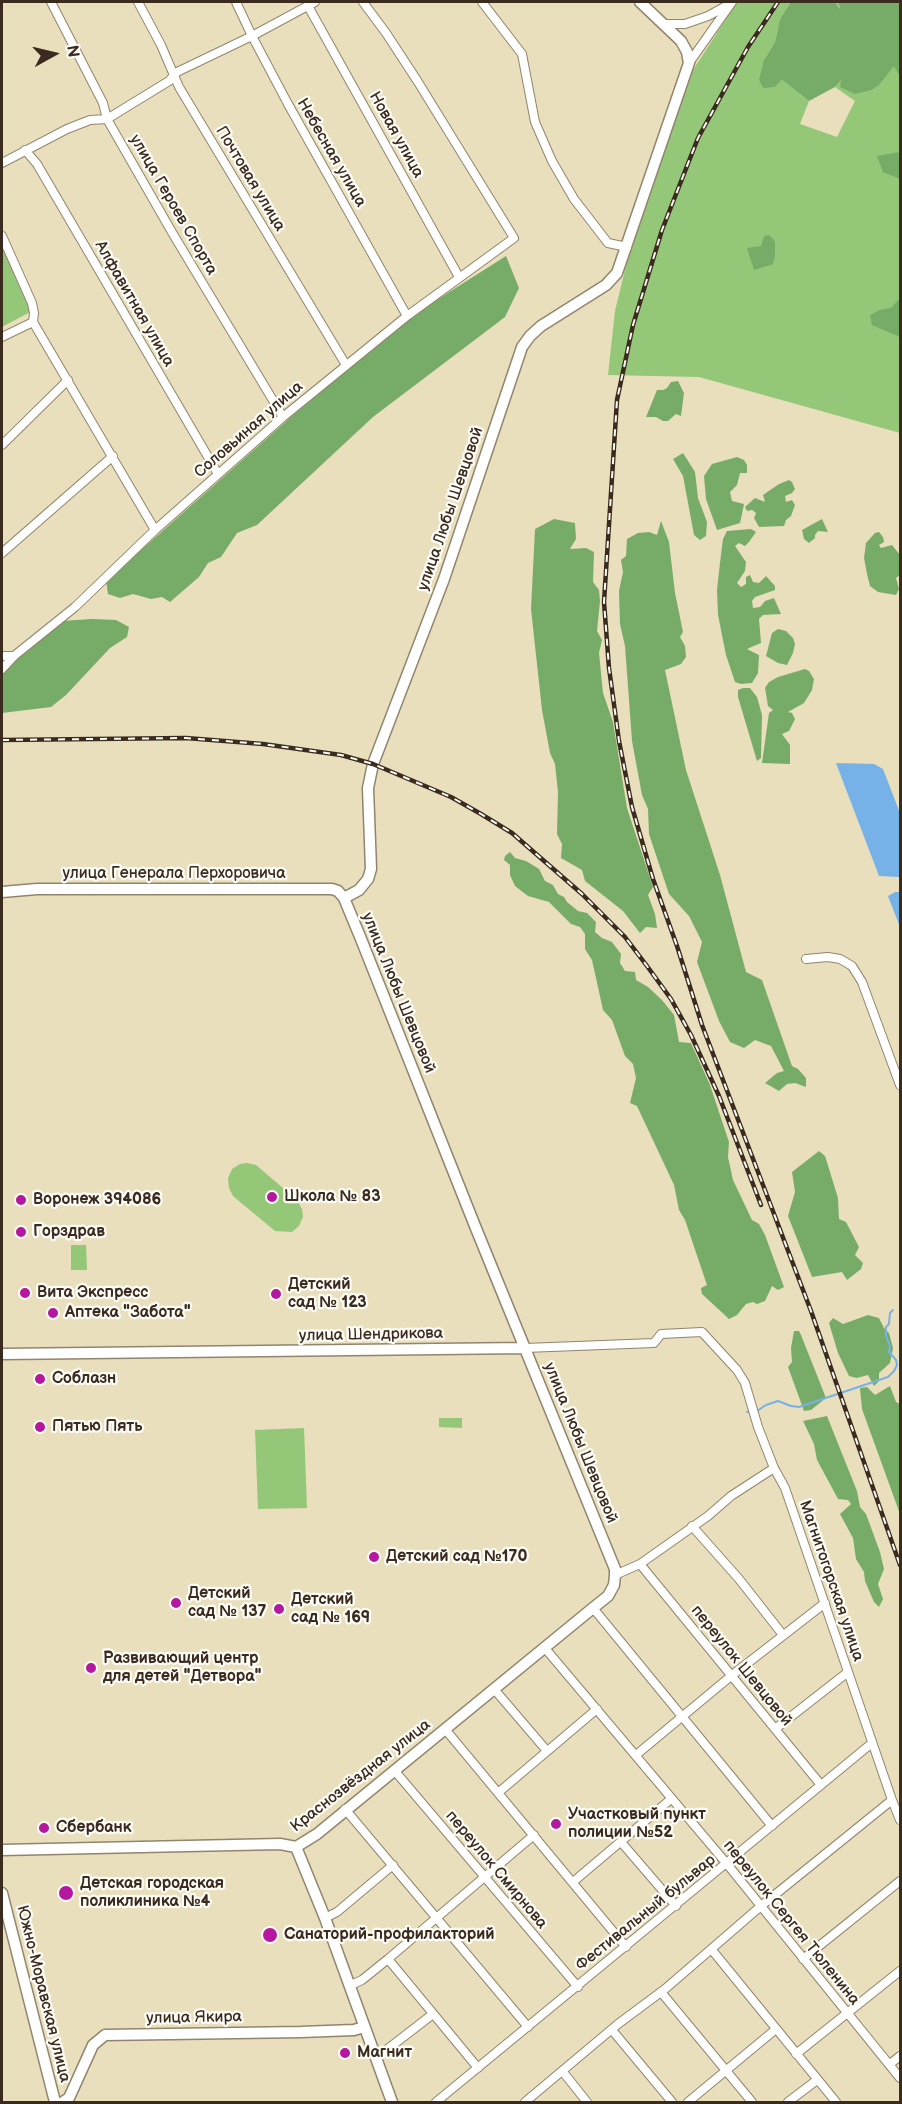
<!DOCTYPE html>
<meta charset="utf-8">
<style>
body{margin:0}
#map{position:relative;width:902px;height:2104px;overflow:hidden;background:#e9dfbc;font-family:"Balsamiq Sans",sans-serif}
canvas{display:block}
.frame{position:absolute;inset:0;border:3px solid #3b2a1e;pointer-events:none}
.north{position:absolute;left:24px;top:24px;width:60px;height:60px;-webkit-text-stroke:4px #fdfcf7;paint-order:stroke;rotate:82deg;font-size:16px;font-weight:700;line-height:24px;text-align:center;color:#3b2a1e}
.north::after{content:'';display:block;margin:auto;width:21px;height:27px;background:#3b2a1e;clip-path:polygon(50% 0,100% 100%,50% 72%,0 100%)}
</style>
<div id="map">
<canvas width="902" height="2104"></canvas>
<div class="frame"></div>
<div class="north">N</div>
</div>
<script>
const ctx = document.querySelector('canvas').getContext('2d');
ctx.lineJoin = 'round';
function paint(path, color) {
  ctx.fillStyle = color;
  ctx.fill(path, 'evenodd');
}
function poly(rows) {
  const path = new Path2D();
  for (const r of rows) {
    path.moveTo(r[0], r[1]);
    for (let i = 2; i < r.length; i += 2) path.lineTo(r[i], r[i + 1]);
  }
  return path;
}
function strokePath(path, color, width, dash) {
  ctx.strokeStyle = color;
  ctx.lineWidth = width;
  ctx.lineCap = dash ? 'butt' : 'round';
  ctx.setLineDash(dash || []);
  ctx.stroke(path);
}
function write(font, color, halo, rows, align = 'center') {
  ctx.font = font + ' "Balsamiq Sans",sans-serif';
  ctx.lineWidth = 4.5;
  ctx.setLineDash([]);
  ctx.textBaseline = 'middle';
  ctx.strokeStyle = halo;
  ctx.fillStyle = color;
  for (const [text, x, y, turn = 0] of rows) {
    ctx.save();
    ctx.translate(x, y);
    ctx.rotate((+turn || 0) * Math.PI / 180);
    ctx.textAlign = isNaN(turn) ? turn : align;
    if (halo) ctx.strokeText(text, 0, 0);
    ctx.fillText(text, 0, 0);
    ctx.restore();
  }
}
const green = poly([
 [737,2,791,2,780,19,775,42,764,60,775,87,782,80,809,101,800,124,837,137,855,101,835,87,850,69,844,13,835,2,900,2,900,433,699,377,608,375,615,311,626,266,662,159,693,70],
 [2,246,32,311,2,327],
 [247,1163,256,1165,297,1200,302,1209,303,1217,299,1226,292,1232,275,1231,233,1196,229,1188,228,1178,232,1169,240,1164],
 [71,1245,86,1245,87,1270,71,1270],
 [439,1418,462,1418,462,1428,439,1427],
 [304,1428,307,1508,258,1509,255,1430]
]);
const forest = poly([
 [791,2,835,2,840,9,839,2,900,2,900,77,894,66,879,85,871,90,855,94,840,87,841,80,835,87,809,101,782,80,775,87,763,88,759,80,764,60,775,42,780,19],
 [900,152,900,179,883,172,877,156],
 [769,235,775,241,775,256,773,264,754,270,747,248,761,246,764,236],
 [506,256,519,288,505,317,373,417,257,525,237,533,221,557,208,563,199,577,170,602,162,597,151,599,133,594,120,598,108,594,106,581,317,394,376,344,432,303],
 [900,298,900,337,872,325,870,315,880,310,891,308],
 [678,381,684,393,681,416,676,414,668,421,663,421,656,417,646,417,657,390,663,390,667,388,671,382],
 [683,453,695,472,698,498,707,522,706,536,700,540,694,535,683,476,673,459],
 [737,457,744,460,747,465,747,473,740,473,737,485,730,492,732,501,744,504,742,514,740,523,717,530,706,499,704,476,712,464],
 [789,480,792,482,795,489,792,493,785,496,786,502,792,500,795,505,791,516,786,520,784,526,759,527,754,518,756,513,752,510,747,511,745,507,755,498,765,502,763,495,779,484],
 [554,519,575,523,576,539,570,549,586,548,594,552,593,582,599,590,600,601,597,631,602,640,599,653,603,693,613,722,627,808,653,887,648,895,655,914,657,928,646,927,640,933,623,911,585,881,582,870,561,858,562,844,557,834,558,792,555,764,550,753,542,710,531,609,535,529],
 [822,519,828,532,818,531,815,535,815,538,809,543,804,539,802,530],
 [661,521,669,542,675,593,683,632,680,637,685,646,686,657,681,664,665,670,686,770,720,875,746,972,762,980,792,1066,798,1069,806,1078,806,1087,795,1083,787,1084,779,1091,765,1083,777,1073,784,1071,771,1046,755,1040,744,1048,730,1042,719,1021,697,962,702,942,689,916,669,894,649,834,648,809,642,795,632,741,625,646,620,624,619,591,623,572,621,560,626,556,627,539,638,533,649,532,657,535],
 [751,529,756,532,749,542,745,546,739,543,735,546,746,562,745,571,737,583,741,587,746,584,746,577,750,575,753,582,759,583,766,576,775,586,775,590,755,597,752,601,753,608,760,607,765,601,774,598,781,614,763,615,759,619,761,643,747,649,759,655,758,673,752,683,741,684,735,682,726,655,718,615,717,590,721,554,723,539,727,531],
 [879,532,883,537,884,542,879,545,881,548,892,545,900,555,900,575,896,578,899,589,896,595,878,592,870,586,867,574,864,558,866,543,875,533],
 [92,619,116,620,129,627,127,637,110,648,66,695,51,707,2,713,2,671,61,621],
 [778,629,786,631,793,638,795,644,793,653,787,665,778,663,766,656,772,633],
 [805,669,809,671,814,679,812,690,804,703,788,712,792,713,795,719,789,731,782,734,790,745,790,764,762,763,769,713,773,710,768,706,765,688,769,682,778,677],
 [743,688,750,688,757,697,762,715,761,758,757,761,738,697,738,690],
 [510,852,515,858,526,861,539,869,545,881,553,885,558,894,564,897,567,902,578,911,587,913,596,922,595,932,602,938,612,942,621,954,620,963,625,971,635,972,636,980,648,987,662,1000,674,1015,679,1042,691,1043,710,1085,729,1142,728,1157,733,1180,752,1220,759,1224,765,1235,784,1287,778,1290,772,1286,765,1301,757,1304,753,1302,746,1304,737,1315,729,1319,702,1294,701,1288,707,1285,685,1220,679,1210,674,1185,637,1106,630,1103,636,1078,633,1064,625,1056,612,1020,603,1010,592,960,585,949,585,934,580,927,571,924,549,902,528,896,515,886,510,875,510,865,504,860,505,856],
 [819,1151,825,1156,838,1198,839,1219,846,1222,859,1247,855,1255,863,1263,861,1269,847,1280,842,1272,812,1277,788,1216,795,1192,792,1172],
 [868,1315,879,1318,884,1328,889,1333,893,1348,890,1363,879,1373,879,1381,874,1386,868,1375,857,1378,849,1376,838,1353,829,1323,833,1318,843,1324],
 [794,1331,799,1331,801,1335,826,1398,811,1410,804,1411,788,1367,792,1362,791,1348],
 [890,1386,896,1402,900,1404,900,1514,862,1409,860,1388,867,1387,875,1395],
 [827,1416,857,1491,860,1507,866,1514,880,1552,884,1569,878,1584,883,1599,879,1607,874,1602,865,1581,864,1572,856,1559,853,1538,840,1514,851,1504,848,1500,838,1499,817,1460,814,1444,803,1421]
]);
const water = poly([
 [836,763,874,764,883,769,900,813,900,877,879,876],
 [895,892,900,892,900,927,888,896]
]);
const stream = poly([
 [747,1412,757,1411,766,1405,778,1401,791,1406,799,1407,888,1377,894,1371,897,1365,896,1360,889,1352,890,1346,886,1336,886,1327,889,1324,890,1313,893,1310]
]);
const street = poly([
 [51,2,103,103,107,119,173,234,283,417],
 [138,2,161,45,179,87,346,365],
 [236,2,252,36,288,104,407,316],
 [482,2,522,54,535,122,552,161,574,199,608,243,627,247],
 [308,6,459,277],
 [664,24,685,24,708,16,728,5],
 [689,63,732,2],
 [25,150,37,164,218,474],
 [2,163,67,129,90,120,107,119,169,81,177,72,252,36,315,2],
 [2,236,32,303,34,313,33,322],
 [33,322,155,530],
 [2,337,33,322],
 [2,445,68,380],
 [2,553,113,456],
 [2,656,14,656],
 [2,669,14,656,75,607,155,530,283,417,407,316,514,238,418,82,386,33,363,2],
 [806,959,828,957,840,959,852,966,862,982,900,1085],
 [525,1348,654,1343,661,1334,702,1332,737,1370,745,1383,758,1427,774,1468,785,1488,892,1800,900,1820],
 [692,1526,739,1579,783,1635],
 [640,1564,821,1785],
 [615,1575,640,1564,708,1516,731,1496,774,1468],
 [593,1608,772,1826],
 [544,1647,727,1864,900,2078],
 [494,1689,547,1751],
 [445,1729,626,1947],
 [775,1729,848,1672],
 [636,1755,731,1676,825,1603],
 [394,1770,578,1987],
 [499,1792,597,1709],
 [345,1809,528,2027],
 [621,1842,676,1906],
 [573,1882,671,1799],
 [325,1918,337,1912,393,1865],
 [712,1950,836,2102],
 [388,1959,478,2068],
 [803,1959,900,1881],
 [349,1986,362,1980,388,1959,534,1835],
 [661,1992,752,2102],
 [612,2030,672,2102],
 [796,2054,900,1971],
 [374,2056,385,2051,433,2014],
 [890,2064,900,2056],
 [563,2072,587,2102],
 [436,2102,872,1743],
 [525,2102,618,2024,665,1989,761,1906,892,1800],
 [688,2102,776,2029],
 [788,2102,817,2080]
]);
const secondary = poly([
 [2,892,37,889,332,889,338,891,344,898,361,939,475,1226,615,1569,615,1575,614,1585,608,1596,593,1608,317,1834,296,1847,280,1844,2,1850],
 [344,898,359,890,368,879,371,869,368,788,373,764,444,579,522,347,530,336,541,326,606,285,617,273,689,63,687,52,681,41,640,2],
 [2,1354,525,1348],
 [296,1847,325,1918,392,2102],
 [2,1893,55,2102],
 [63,2102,69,2098,93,2045,105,2035,301,2032,354,2030,364,2027]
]);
const rail = poly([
 [778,2,748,47,698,138,662,230,633,325,617,400,604,602,609,668,619,741,632,807,653,879,677,946,702,1025,811,1311,900,1565],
 [2,740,186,738,263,744,341,755,373,764,451,797,481,814,512,833,582,894,625,937,647,966,671,999,691,1035,719,1096,761,1205]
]);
const markers = [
 [272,1197,6,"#b5179e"],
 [21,1200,6,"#b5179e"],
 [21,1232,6,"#b5179e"],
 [25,1293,6,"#b5179e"],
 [276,1294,6,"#b5179e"],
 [53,1313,6,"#b5179e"],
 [40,1379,6,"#b5179e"],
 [40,1427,6,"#b5179e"],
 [374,1557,6,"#b5179e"],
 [176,1603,6,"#b5179e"],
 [279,1609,6,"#b5179e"],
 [91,1668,6,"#b5179e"],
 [556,1824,6,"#b5179e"],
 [44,1828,6,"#b5179e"],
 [66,1893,8,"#b5179e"],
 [270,1935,8,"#b5179e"],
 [345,2053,6,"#b5179e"]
];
const streetNames = [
 ["Новая улица",396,135,61],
 ["Небесная улица",331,153,60],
 ["Почтовая улица",250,179,59],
 ["улица Героев Спорта",173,205,60],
 ["Алфавитная улица",134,304,60],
 ["Соловьиная улица",249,430,-41],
 ["улица Любы Шевцовой",451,509,-71],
 ["улица Генерала Перхоровича",174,874],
 ["улица Любы Шевцовой",398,993,68],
 ["улица Шендрикова",371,1335,-1],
 ["улица Любы Шевцовой",580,1443,68],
 ["Магнитогорская улица",831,1581,71],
 ["переулок Шевцовой",741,1666,51],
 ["Краснозвёздная улица",361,1776,-38],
 ["переулок Смирнова",496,1870,50],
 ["Фестивальный бульвар",646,1913,-39],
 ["переулок Сергея Тюленина",791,1923,51],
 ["Южно-Моравская улица",43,1994,76],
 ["улица Якира",194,2018,-1]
];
const poiNames = [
 ["Школа № 83",284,1197],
 ["Воронеж 394086",33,1200],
 ["Горздрав",33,1232],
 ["Детский",288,1285],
 ["сад № 123",288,1303],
 ["Вита Экспресс",37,1293],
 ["Аптека \"Забота\"",65,1313],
 ["Соблазн",52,1379],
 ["Пятью Пять",52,1427],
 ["Детский сад №170",386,1557],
 ["Детский",188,1594],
 ["сад № 137",188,1612],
 ["Детский",291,1600],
 ["сад № 169",291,1618],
 ["Развивающий центр",103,1659],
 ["для детей \"Детвора\"",103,1677],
 ["Участковый пункт",568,1815],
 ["полиции №52",568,1833],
 ["Сбербанк",56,1828],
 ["Детская городская",80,1884],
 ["поликлиника №4",80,1902],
 ["Cанаторий-профилакторий",284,1935],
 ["Магнит",357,2053]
];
paint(green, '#94c778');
paint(forest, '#77ac68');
paint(water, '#76b1e7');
strokePath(stream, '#76b1e7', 2);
strokePath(street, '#92846d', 10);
strokePath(secondary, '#92846d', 13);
strokePath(street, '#fff', 8);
strokePath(secondary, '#fff', 10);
strokePath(rail, '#3b2a1e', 4.5);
strokePath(rail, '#fdfcf7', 2, [7]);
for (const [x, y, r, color] of markers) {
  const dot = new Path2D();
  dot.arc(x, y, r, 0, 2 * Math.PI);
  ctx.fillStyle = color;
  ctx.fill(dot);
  strokePath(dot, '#fdfcf7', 2);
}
write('16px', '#3b2a1e', '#fdfcf7', streetNames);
write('bold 16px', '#3b2a1e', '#fdfcf7', poiNames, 'left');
</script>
